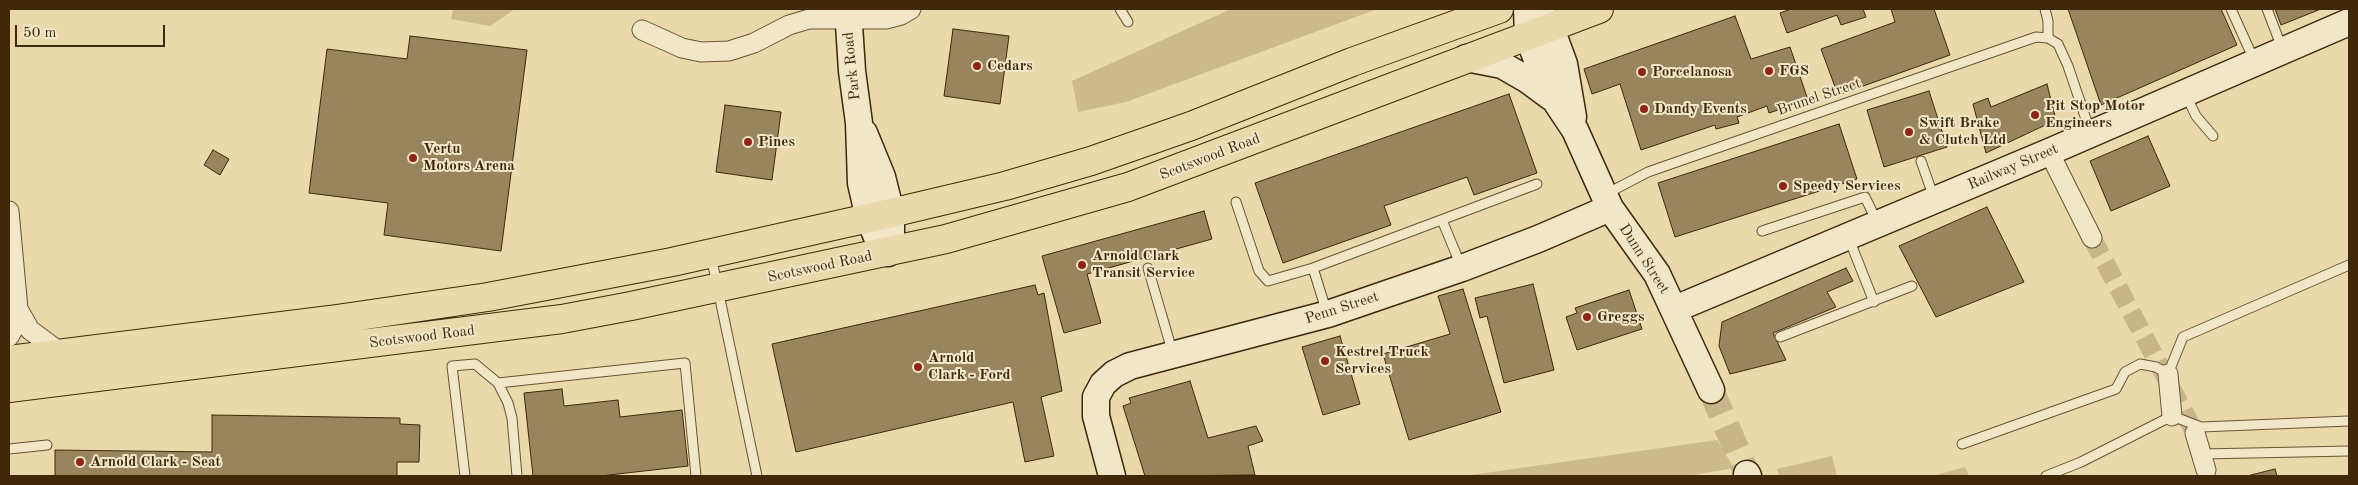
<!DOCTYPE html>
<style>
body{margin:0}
#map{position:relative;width:2358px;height:485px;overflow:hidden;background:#ead9aa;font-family:"Old Standard TT",serif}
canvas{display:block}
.frame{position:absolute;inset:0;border:10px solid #402809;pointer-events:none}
.scale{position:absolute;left:15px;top:25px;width:150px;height:22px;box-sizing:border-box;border:2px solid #402809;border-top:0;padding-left:6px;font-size:15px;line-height:18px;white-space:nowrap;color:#402809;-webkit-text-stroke:4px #f1e6c8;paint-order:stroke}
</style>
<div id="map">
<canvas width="2358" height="485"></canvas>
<div class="frame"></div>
<div class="scale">50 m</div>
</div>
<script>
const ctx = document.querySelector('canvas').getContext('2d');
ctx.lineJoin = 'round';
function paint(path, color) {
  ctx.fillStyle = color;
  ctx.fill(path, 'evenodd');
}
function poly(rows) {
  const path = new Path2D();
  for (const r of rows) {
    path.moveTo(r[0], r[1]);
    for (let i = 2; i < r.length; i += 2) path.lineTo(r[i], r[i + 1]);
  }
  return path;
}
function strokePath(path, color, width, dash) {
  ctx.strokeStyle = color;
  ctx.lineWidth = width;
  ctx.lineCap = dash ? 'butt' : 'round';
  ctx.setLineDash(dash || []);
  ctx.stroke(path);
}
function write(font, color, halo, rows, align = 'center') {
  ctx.font = font + ' "Old Standard TT",serif';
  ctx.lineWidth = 4;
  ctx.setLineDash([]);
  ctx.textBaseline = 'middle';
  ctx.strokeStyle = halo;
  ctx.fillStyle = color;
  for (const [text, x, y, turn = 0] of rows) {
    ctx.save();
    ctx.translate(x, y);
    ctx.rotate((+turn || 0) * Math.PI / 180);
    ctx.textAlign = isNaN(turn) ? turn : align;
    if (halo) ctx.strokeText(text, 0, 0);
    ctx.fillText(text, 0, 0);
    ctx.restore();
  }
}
const green = poly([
 [453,9,515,9,490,26,451,19],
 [1231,9,1377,9,1126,102,1078,112,1072,81],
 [1717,440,1734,468,1688,476,1464,476],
 [1832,456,1837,476,1779,476,1777,469],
 [1965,467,1969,476,1933,476]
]);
const building = poly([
 [1791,9,1863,9,1866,17,1841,25,1837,15,1787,33,1780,13,1791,9],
 [1891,9,1934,9,1950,55,1838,95,1821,49,1895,22,1891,9],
 [2068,9,2221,9,2237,45,2101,105,2068,9],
 [2275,9,2321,9,2281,25,2275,9],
 [1735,16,1751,59,1790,47,1808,100,1769,113,1767,106,1737,117,1739,123,1716,129,1715,125,1641,150,1620,84,1592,94,1584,69,1735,16],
 [953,29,1009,36,1000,104,944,96,953,29],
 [410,36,527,50,501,251,384,235,388,203,309,193,327,49,407,59,410,36],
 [2047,84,2056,120,1986,153,1973,104,1988,98,1991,107,2047,84],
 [1929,91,1947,147,1884,167,1867,110,1929,91],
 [1509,94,1537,173,1474,195,1467,177,1384,206,1391,225,1283,263,1255,183,1509,94],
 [725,105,781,112,772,180,716,172,725,105],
 [1839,124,1857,179,1675,237,1658,183,1839,124],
 [2148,136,2170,186,2111,211,2090,161,2148,136],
 [213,150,229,159,220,175,204,165,213,150],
 [1987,207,2024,282,1936,317,1899,246,1987,207],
 [1204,211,1212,239,1087,274,1101,323,1064,333,1042,256,1204,211],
 [1846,268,1853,281,1827,292,1836,307,1773,333,1786,360,1730,374,1719,346,1722,322,1846,268],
 [1533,284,1554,370,1504,383,1487,316,1480,318,1475,298,1533,284],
 [1035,285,1038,295,1044,293,1062,391,1041,397,1054,456,1025,462,1013,402,796,452,772,344,1035,285],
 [1463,289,1501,412,1409,440,1383,354,1450,334,1438,296,1463,289],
 [1629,290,1642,329,1577,350,1566,317,1577,313,1575,308,1629,290],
 [1340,336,1360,404,1323,415,1302,347,1340,336],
 [1190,381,1208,438,1256,426,1263,441,1248,446,1255,475,1145,476,1123,406,1131,403,1129,398,1190,381],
 [562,389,564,406,618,400,620,417,682,410,688,466,600,476,533,476,524,393,562,389],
 [212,415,400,418,400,424,420,425,419,462,397,462,397,476,55,476,55,450,212,452,212,415],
 [2275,469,2277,476,2247,476,2275,469]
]);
const streetTunnel = poly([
 [2092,238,2195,433]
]);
const secondaryTunnel = poly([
 [1711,390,1747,474]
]);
const lane = poly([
 [1120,9,1128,22],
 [2045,9,2048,21,2048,38],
 [2231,9,2254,60],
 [2267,9,2282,48],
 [2186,95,2196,116,2213,136],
 [1921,161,1934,198],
 [1606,194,1648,172,2036,37,2048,38,2058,44,2068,66,2090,131],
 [1236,202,1259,271,1268,281,1313,268,1537,184],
 [1442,220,1461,266],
 [1762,231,1865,197,1877,222],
 [1849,239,1874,302],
 [711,256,757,476],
 [1148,268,1173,354],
 [1313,268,1327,313],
 [1780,337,1912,286],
 [1962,444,2116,389,2125,372,2140,364,2156,367,2168,374,2183,337,2349,265],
 [9,449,47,445],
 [2202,454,2349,451],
 [465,476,452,366,475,364,498,383],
 [517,476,512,418,508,403,498,383,685,363,696,476],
 [2046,476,2081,462,2172,416,2201,427,2349,421]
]);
const street = poly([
 [642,30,682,48,701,52,729,51,754,43,789,25,809,19,886,19,901,15,911,9],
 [2049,152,2092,238],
 [9,211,18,309,15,326,9,337],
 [18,309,30,330,61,353],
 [2168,374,2172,416],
 [2195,433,2206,470]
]);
const secondary = poly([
 [848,9,852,71,859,123,861,183,869,218,877,237,888,253],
 [1527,9,1528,35,1541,71,1557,103,1575,130,1610,208,1657,274,1711,390],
 [1540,10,1550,26,1564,64,1573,117],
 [1466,58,1502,65,1528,80,1551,97],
 [864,133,882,177,891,213,891,234],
 [1675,309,2049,152,2349,22],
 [1747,474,1748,476],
 [1112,476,1096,416,1096,397,1103,384,1114,374,1130,366,1328,314,1462,268,1538,239,1610,208]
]);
const primary = poly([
 [9,360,338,319,488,297,672,262,891,213,1005,186,1091,161,1191,126,1352,62,1499,9],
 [9,388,562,319,631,306,946,239,1128,187,1599,9]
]);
const markers = [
 [977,66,5,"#8f2418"],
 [1769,71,5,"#8f2418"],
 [1642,72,5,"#8f2418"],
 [1644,109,5,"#8f2418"],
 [2035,115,5,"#8f2418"],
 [1909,132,5,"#8f2418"],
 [748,142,5,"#8f2418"],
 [413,158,5,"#8f2418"],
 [1783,186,5,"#8f2418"],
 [1082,265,5,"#8f2418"],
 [1587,317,5,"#8f2418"],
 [1325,361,5,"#8f2418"],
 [918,367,5,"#8f2418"],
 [80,462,5,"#8f2418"]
];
const streetNames = [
 ["Park Road",852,66,-96],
 ["Brunel Street",1819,97,-19],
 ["Scotswood Road",1210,157,-21],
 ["Railway Street",2013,167,-23],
 ["Dunn Street",1644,259,57],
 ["Scotswood Road",820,267,-12],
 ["Penn Street",1342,308,-18],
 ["Scotswood Road",422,337,-7]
];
const poiNames = [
 ["Cedars",987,66],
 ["FGS",1779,71],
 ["Porcelanosa",1652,72],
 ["Pit Stop Motor",2045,106],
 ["Engineers",2045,123],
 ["Dandy Events",1654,109],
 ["Swift Brake",1919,123],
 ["& Clutch Ltd",1919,140],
 ["Pines",758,142],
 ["Vertu",423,149],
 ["Motors Arena",423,166],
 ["Speedy Services",1793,186],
 ["Arnold Clark",1092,256],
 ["Transit Service",1092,273],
 ["Greggs",1597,317],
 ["Kestrel Truck",1335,352],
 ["Services",1335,369],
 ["Arnold",928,358],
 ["Clark - Ford",928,375],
 ["Arnold Clark - Seat",90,462]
];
paint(green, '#cdbb8f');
paint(building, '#98845d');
strokePath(building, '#402809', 1);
strokePath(streetTunnel, '#c8b68a', 19, [19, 9]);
strokePath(secondaryTunnel, '#c8b68a', 26, [26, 13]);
strokePath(lane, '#6a5431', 11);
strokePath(street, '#6a5431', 21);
strokePath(secondary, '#402809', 29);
strokePath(primary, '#402809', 30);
strokePath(lane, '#f1e6c8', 9);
strokePath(street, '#f1e6c8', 19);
strokePath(secondary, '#f1e6c8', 26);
strokePath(primary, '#ead9aa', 28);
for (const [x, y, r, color] of markers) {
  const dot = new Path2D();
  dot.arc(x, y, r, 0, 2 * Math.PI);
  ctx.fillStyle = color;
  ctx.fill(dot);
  strokePath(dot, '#f1e6c8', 2);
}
write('15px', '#402809', '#f1e6c8', streetNames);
write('bold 15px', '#402809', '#f1e6c8', poiNames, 'left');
</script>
